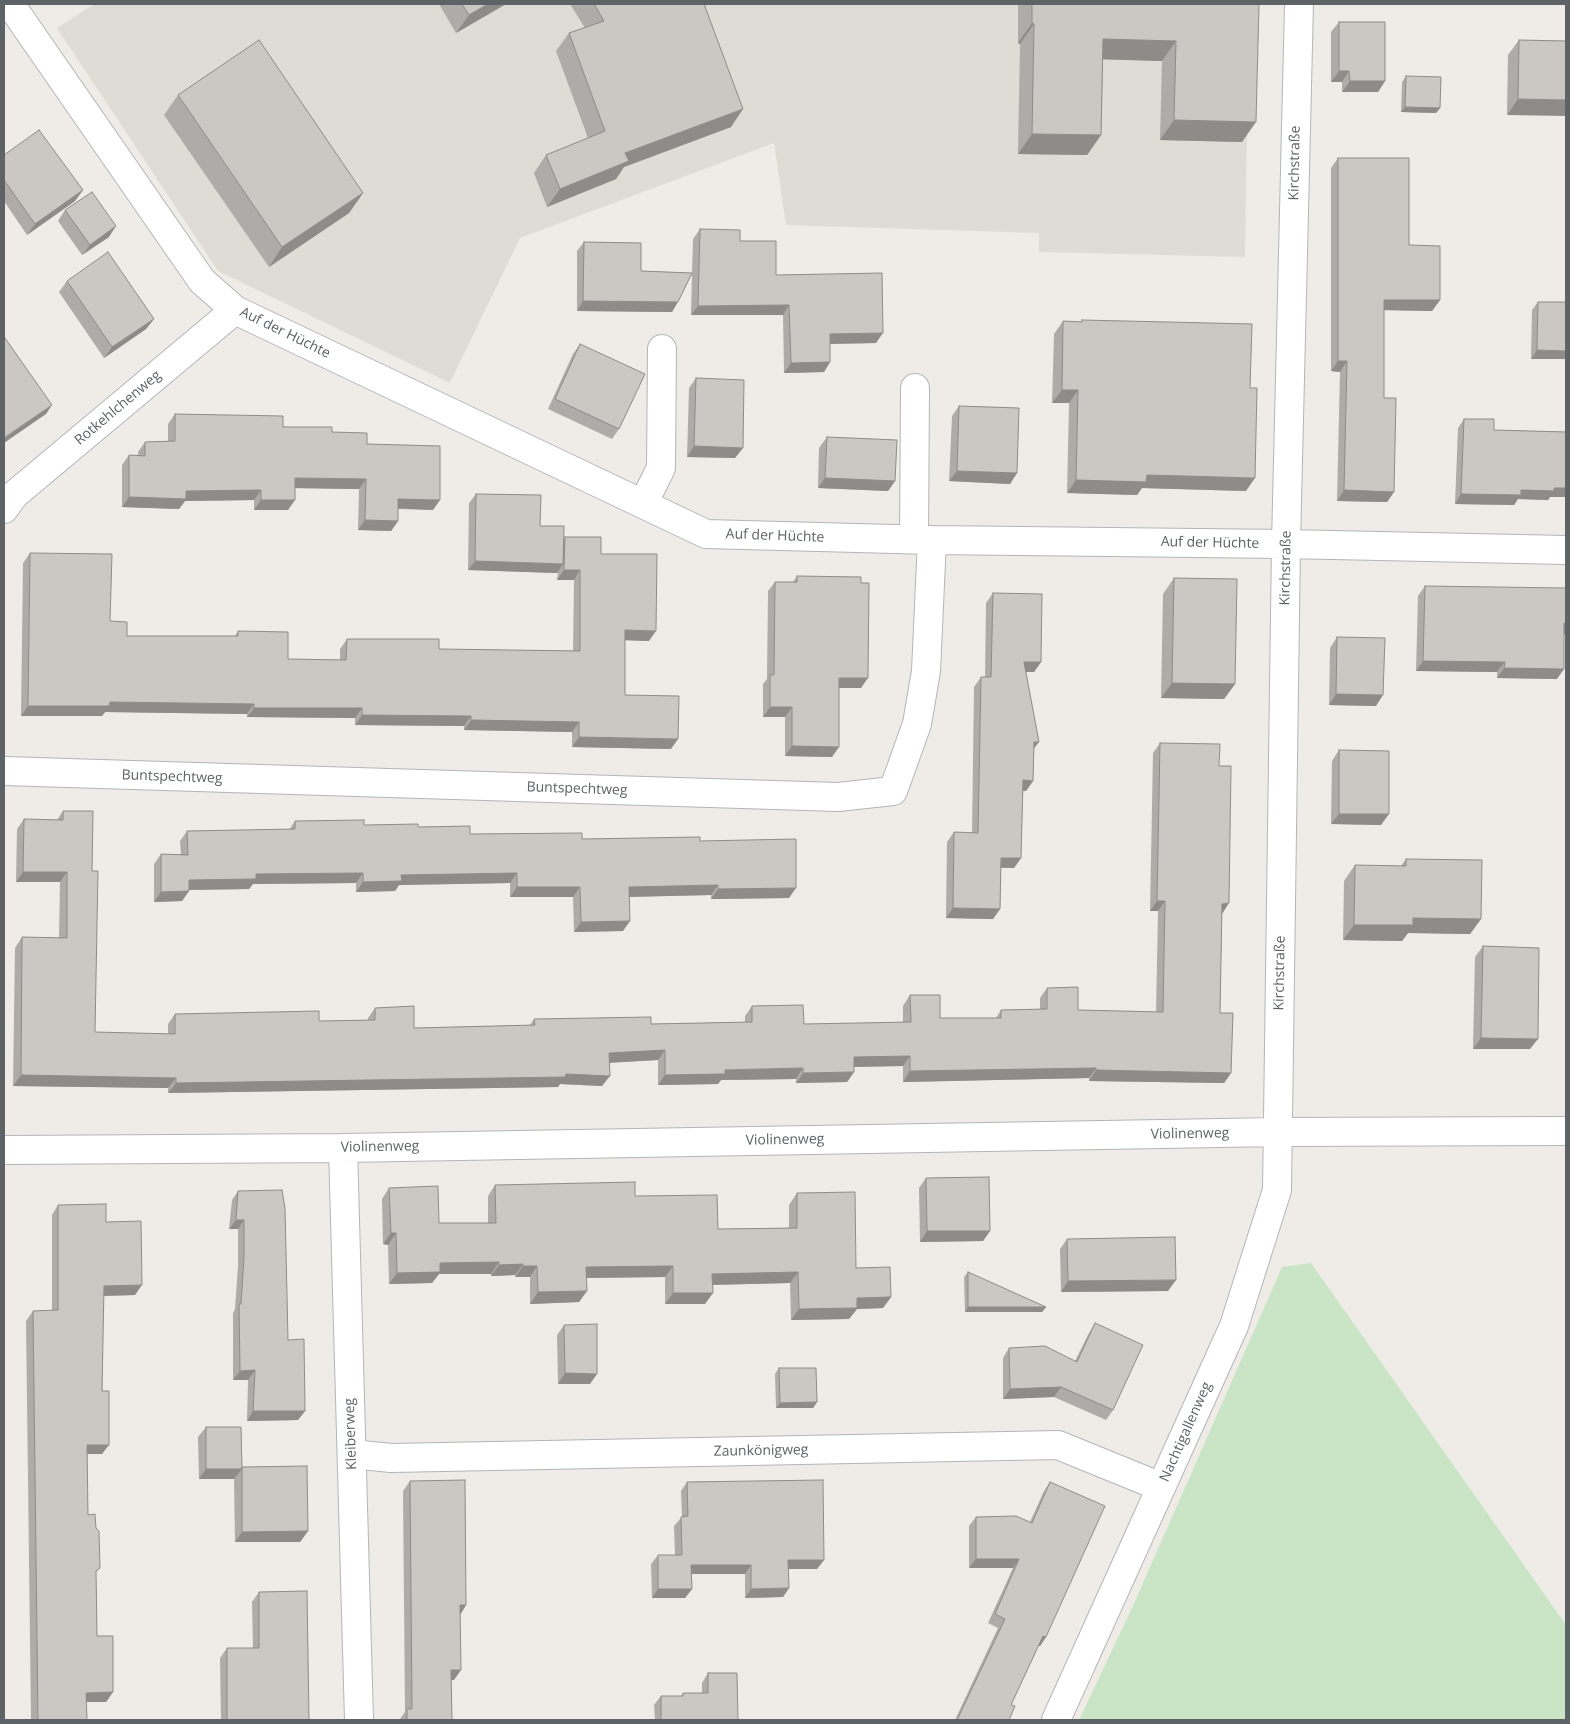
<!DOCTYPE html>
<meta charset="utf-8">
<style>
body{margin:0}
#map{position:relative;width:1570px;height:1724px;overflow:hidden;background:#efece7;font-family:"Open Sans",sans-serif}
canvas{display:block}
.frame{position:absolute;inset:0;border:5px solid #5e6366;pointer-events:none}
</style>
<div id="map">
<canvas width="1570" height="1724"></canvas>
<div class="frame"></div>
</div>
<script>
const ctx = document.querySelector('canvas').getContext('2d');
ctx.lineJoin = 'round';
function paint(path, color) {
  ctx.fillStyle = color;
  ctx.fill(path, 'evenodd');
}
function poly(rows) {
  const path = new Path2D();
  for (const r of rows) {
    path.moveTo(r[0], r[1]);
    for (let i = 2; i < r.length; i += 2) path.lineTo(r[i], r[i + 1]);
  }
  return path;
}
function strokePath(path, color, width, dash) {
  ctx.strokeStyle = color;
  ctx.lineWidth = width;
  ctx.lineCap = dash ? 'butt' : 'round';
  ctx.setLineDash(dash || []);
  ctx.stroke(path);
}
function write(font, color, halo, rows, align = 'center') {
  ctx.font = font + ' "Open Sans",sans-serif';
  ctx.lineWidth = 5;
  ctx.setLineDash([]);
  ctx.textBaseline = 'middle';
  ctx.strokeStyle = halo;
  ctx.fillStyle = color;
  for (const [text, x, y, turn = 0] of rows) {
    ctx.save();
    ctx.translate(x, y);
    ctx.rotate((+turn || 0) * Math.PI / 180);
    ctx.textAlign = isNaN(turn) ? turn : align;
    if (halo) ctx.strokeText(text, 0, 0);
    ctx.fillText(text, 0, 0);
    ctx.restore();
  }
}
const education = poly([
 [94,4,1249,4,1245,257,1039,252,1039,233,786,225,774,143,520,238,450,383,218,271,57,28]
]);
const green = poly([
 [1311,1263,1566,1625,1566,1720,1079,1720,1132,1608,1282,1267]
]);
const minor = poly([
 [15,11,202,281,235,310,706,534,932,540,1286,544,1566,550],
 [643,504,661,468,662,349],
 [4,509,14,495,235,310],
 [914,539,915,388],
 [4,771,838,797,893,791,917,724,926,671,932,540],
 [343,1148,359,1720],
 [4,1150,343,1148,1278,1132,1566,1131],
 [352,1454,391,1458,1058,1445,1161,1487],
 [1056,1720,1234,1326,1277,1190,1286,544,1299,4]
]);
const wall = poly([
 [439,4,506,4,456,33],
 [570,4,704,4,731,127,624,167,616,179,547,207,534,173,546,155,588,138,556,51,569,33,585,28],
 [974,4,1259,4,1242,142,1160,140,1162,61,1103,59,1101,135,1087,155,1018,154,1020,44,1018,43,1018,5],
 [1339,22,1385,81,1378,92,1342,92,1342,82,1331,82,1331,32],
 [1519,40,1566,41,1507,115,1508,55],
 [1406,76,1440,108,1436,113,1401,112,1402,82],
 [178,95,363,193,349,213,269,267,164,115],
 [4,155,83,190,75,201,27,235,4,201],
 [1338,158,1409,245,1440,300,1432,311,1384,310,1384,398,1394,492,1387,502,1337,501,1340,372,1331,371,1331,168],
 [65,210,109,237,82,255,58,221],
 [700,229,740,241,776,275,876,343,830,344,830,362,824,372,784,373,783,315,691,315,692,273,672,312,577,311,577,251,584,242,641,271,692,273,693,239],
 [67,281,154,319,146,329,104,358,59,292],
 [1538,302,1566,359,1531,359,1532,310],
 [1082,320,1246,491,1142,488,1137,495,1067,493,1069,403,1052,403,1054,334,1063,321,1081,322],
 [580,344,619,429,612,439,548,409,573,354],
 [696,378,743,448,735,458,687,457,689,388],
 [959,406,1017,473,1010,484,949,481,952,416],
 [175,414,332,432,367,444,433,510,398,509,398,521,391,531,358,530,359,489,295,488,288,510,254,510,254,500,185,501,179,509,122,507,122,465,129,455,138,456,138,452,145,442,168,441,168,424],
 [1464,419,1494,430,1566,432,1566,497,1550,497,1548,500,1518,499,1514,505,1455,504,1458,428],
 [827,437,895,481,888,491,818,488,819,448],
 [476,494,540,526,564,539,565,537,601,554,649,641,625,640,625,695,671,749,572,747,572,732,464,730,464,726,355,725,355,718,247,717,247,714,105,712,102,716,21,716,23,563,30,553,127,636,235,636,238,631,288,659,340,660,340,649,347,639,439,649,573,651,574,580,557,580,558,573,468,570,469,503],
 [797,576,861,688,839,688,832,757,785,756,785,717,763,717,763,684,767,679,768,591,775,582,793,582],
 [1174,578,1235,684,1224,699,1161,698,1163,594],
 [1425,586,1566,634,1564,634,1557,679,1497,678,1497,672,1416,671,1418,596],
 [993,593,1041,662,1034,672,1026,672,1034,749,1033,781,1026,791,1023,791,1021,858,1014,868,1001,868,1000,909,993,919,946,918,947,842,954,832,972,833,974,687,981,677,985,677,986,603],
 [1337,637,1376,706,1329,705,1330,648],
 [1160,743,1219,766,1222,914,1220,1013,1231,1073,1224,1083,1089,1081,1089,1078,903,1082,903,1066,854,1067,854,1072,847,1082,796,1083,796,1079,721,1080,718,1084,658,1085,658,1060,609,1063,602,1086,560,1084,558,1087,168,1093,168,1088,13,1086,15,948,22,937,59,938,60,882,16,882,17,829,24,819,57,820,63,811,92,871,95,1032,168,1034,168,1024,175,1014,319,1021,368,1020,368,1018,375,1008,414,1028,530,1025,534,1019,651,1024,745,1022,745,1016,752,1006,804,1024,903,1023,903,1006,910,995,940,1018,996,1018,1001,1010,1040,1009,1040,998,1047,988,1078,1010,1156,1012,1158,911,1150,911,1153,753],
 [1339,750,1381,825,1331,824,1332,761],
 [295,821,364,825,418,827,470,834,582,839,700,841,789,898,711,899,711,895,629,897,623,931,574,932,573,897,510,897,510,883,399,885,395,891,356,892,356,883,253,884,249,889,189,890,189,891,182,901,154,902,154,864,161,854,181,854,180,841,187,831,289,830],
 [1406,859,1481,919,1470,934,1408,933,1402,941,1343,940,1344,881,1355,865,1401,866],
 [1483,946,1530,1049,1473,1049,1475,957],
 [926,1178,990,1231,983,1241,920,1242,919,1188],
 [495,1185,635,1196,718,1229,789,1228,789,1205,797,1193,856,1268,891,1297,883,1308,857,1309,849,1319,791,1320,790,1283,712,1285,705,1304,665,1304,665,1277,586,1278,587,1291,579,1302,530,1304,530,1277,515,1277,515,1275,491,1276,491,1274,439,1274,432,1283,389,1284,388,1245,383,1244,382,1199,389,1188,439,1223,488,1223,488,1196],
 [238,1191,288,1340,305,1411,298,1420,247,1421,248,1380,233,1380,233,1313,235,1309,238,1266,238,1229,229,1229,232,1200],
 [58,1205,106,1222,135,1295,103,1296,102,1454,87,1454,88,1515,96,1528,100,1568,96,1572,97,1636,113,1692,106,1702,86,1702,87,1720,31,1720,26,1321,33,1311,52,1310,52,1215],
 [1067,1239,1168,1291,1061,1292,1060,1249],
 [968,1272,1046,1307,1042,1312,965,1312,964,1277],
 [1095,1323,1113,1410,1106,1420,1054,1397,1003,1399,1003,1358,1009,1348,1075,1361,1089,1333],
 [564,1325,590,1384,558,1384,557,1335],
 [779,1368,817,1402,813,1408,776,1408,775,1374],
 [206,1427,242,1467,308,1531,300,1542,235,1542,234,1479,199,1479,198,1437],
 [410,1481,466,1605,460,1615,454,1680,451,1680,452,1720,400,1720,400,1719,405,1712,403,1491],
 [687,1482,824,1560,817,1569,788,1569,789,1588,783,1597,745,1598,745,1574,691,1574,692,1589,685,1598,652,1598,651,1564,658,1555,675,1555,674,1526,682,1517,681,1491],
 [1050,1482,1046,1637,1040,1646,1038,1646,1011,1705,1009,1720,955,1720,998,1628,988,1623,1013,1568,969,1568,969,1526,976,1517,1030,1522,1044,1491],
 [259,1592,309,1720,221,1720,220,1658,227,1648,253,1648,252,1602],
 [708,1673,738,1720,655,1720,654,1705,661,1696,681,1696,683,1693,702,1693,702,1683]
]);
const shadedWall = poly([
 [488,4,506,4,456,33,469,15],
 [974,4,1019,4,1018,5],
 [1032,23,1034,24,1020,44,1018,43],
 [1103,39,1176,41,1162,61,1089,59],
 [1339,71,1349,71,1342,82,1331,82],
 [1350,81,1385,81,1378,92,1342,92],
 [1518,99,1566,100,1566,116,1507,115],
 [1405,107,1440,108,1436,113,1401,112],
 [743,109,731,127,624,167,616,179,547,207,560,189,625,153],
 [1174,120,1256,122,1242,142,1160,140],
 [1032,134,1101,135,1087,155,1018,154],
 [83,190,75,201,27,235,35,224],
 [363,193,349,213,269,267,282,247],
 [116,226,109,237,82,255,90,245],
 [1384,300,1440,300,1432,311,1377,310],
 [583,301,678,302,672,312,577,311],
 [789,305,783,315,691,315,698,306],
 [154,319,146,329,104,358,112,347],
 [883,333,876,343,824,344,830,334],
 [1537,350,1566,351,1566,359,1531,359],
 [1338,361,1347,361,1340,372,1331,371],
 [830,362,824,372,784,373,791,363],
 [1062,390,1078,390,1069,403,1052,403],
 [52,405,46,414,4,443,4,438],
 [694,446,743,448,735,458,687,457],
 [957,471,1017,473,1010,484,949,481],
 [1147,475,1255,478,1246,491,1142,488,1137,495,1067,493,1076,480],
 [295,478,366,479,359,489,288,488],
 [825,478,895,481,888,491,818,488],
 [1554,488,1566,488,1566,497,1550,497,1548,500,1518,499,1514,505,1455,504,1461,494],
 [261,490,254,500,185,501,179,509,122,507,129,497,186,491],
 [1344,490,1394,492,1387,502,1337,501],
 [398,499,440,500,433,510,391,508],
 [261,500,295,500,288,510,254,510],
 [365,520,398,521,391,531,358,530],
 [475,561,563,564,557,573,468,570],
 [564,570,580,570,574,580,557,580],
 [1564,623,1566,623,1566,634,1557,633],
 [625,630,656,631,649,641,618,640],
 [1423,661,1505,662,1497,672,1416,671],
 [1024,662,1041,662,1034,672,1017,672],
 [1504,668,1564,669,1557,679,1497,678],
 [839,678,868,678,861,688,832,688],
 [1172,683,1235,684,1224,699,1161,698],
 [1336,694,1383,695,1376,706,1329,705],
 [110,702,254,704,247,714,105,712,102,716,21,716,28,706],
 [770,707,792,707,785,717,763,717],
 [254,708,362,708,355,718,247,717],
 [362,715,471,716,464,726,355,725],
 [471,720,579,722,572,732,464,730],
 [579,737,678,739,671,749,572,747],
 [1034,742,1039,742,1032,751],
 [792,746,839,747,832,757,785,756],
 [1023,780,1033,781,1026,791,1016,790],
 [1339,814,1389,814,1381,825,1331,824],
 [1001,858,1021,858,1014,868,994,867],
 [23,872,67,872,60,882,16,882],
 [363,873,356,883,253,884,249,889,182,890,189,880,256,874],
 [517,873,510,883,399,885,395,891,356,892,363,882,401,875],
 [718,885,711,895,622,897,629,887],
 [517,887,580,887,573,897,510,897],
 [796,888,789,898,711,899,718,889],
 [189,891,182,901,154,902,161,892],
 [1157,901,1165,901,1158,911,1150,911],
 [1229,903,1222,914,1222,904],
 [953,908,1000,909,993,919,946,918],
 [1413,918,1481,919,1470,934,1408,933,1402,941,1343,940,1354,925],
 [630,921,623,931,574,932,581,922],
 [1481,1038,1538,1039,1530,1049,1473,1049],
 [665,1050,658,1060,602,1063,609,1053],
 [910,1056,903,1066,847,1067,854,1057],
 [803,1068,796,1079,721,1080,718,1084,658,1085,665,1075,725,1070],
 [1096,1068,1089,1078,903,1082,910,1071],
 [1096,1070,1231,1073,1224,1083,1089,1081],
 [854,1072,847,1082,796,1083,803,1073],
 [566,1074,610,1076,602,1086,560,1084,558,1087,168,1093,176,1083],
 [21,1075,176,1078,168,1088,13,1086],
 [236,1220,244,1220,238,1229,229,1229],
 [927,1231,990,1231,983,1241,920,1242],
 [391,1233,396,1233,388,1245,383,1244],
 [499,1262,491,1274,439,1274,432,1283,389,1284,397,1273,440,1263],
 [523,1264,515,1275,491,1276,499,1265],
 [523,1266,537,1266,530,1277,515,1277],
 [673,1266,665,1277,578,1278,586,1267],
 [798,1272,790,1283,704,1285,712,1274],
 [1176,1280,1168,1291,1061,1292,1068,1281],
 [142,1285,135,1295,97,1296,104,1286],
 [587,1291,579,1302,530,1304,538,1292],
 [673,1293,713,1293,705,1304,665,1304],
 [891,1297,883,1308,857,1309,849,1319,791,1320,799,1309,857,1298],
 [968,1307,1046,1307,1042,1312,965,1312],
 [255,1370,248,1380,233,1380,240,1371],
 [565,1373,597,1374,590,1384,558,1384],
 [1061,1387,1054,1397,1003,1399,1010,1389],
 [817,1402,813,1408,776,1408,780,1403],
 [253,1411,305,1411,298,1420,247,1421],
 [87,1445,109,1445,102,1454,80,1454],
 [206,1469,242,1469,234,1479,199,1479],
 [308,1531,300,1542,235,1542,242,1532],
 [976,1559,1019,1559,1013,1568,969,1568],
 [788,1560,824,1560,817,1569,782,1569],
 [691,1565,751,1565,745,1574,685,1574],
 [789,1588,783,1597,745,1598,751,1589],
 [658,1589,692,1589,685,1598,652,1598],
 [460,1605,466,1605,460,1615],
 [1043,1636,1046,1637,1040,1646,1036,1645],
 [451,1670,461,1670,454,1680,444,1680],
 [113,1692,106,1702,79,1702,86,1693]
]);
const building = poly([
 [462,4,488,4,469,15,462,4],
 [594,4,704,4,743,109,625,153,629,161,560,189,546,155,605,131,569,33,604,21,594,4],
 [1032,4,1259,4,1256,122,1174,120,1176,41,1103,39,1101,135,1032,134,1034,24,1032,23,1032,4],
 [1339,22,1385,22,1385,81,1350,81,1349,71,1339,71,1339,22],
 [259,40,363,193,282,247,178,95,259,40],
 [1519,40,1566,41,1566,100,1518,99,1519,40],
 [1406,76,1441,77,1440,108,1405,107,1406,76],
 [39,130,83,190,35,224,4,180,4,155,39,130],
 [1338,158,1409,158,1409,245,1440,246,1440,300,1384,300,1384,398,1396,398,1394,492,1344,490,1347,361,1338,361,1338,158],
 [92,192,116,226,90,245,65,210,92,192],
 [700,229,740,230,740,241,776,241,776,275,882,273,883,333,830,334,830,362,791,363,789,305,698,306,700,229],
 [584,242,641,243,641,271,692,273,678,302,583,301,584,242],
 [108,252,154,319,112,347,67,281,108,252],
 [1538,302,1566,302,1566,351,1537,350,1538,302],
 [1082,320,1252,324,1250,388,1257,388,1255,478,1147,475,1146,482,1076,480,1078,390,1062,390,1063,321,1082,322,1082,320],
 [5,338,52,405,4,438,4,339,5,338],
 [580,344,645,374,619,429,555,399,580,344],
 [696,378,744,380,743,448,694,446,696,378],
 [959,406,1019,408,1017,473,957,471,959,406],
 [175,414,283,416,283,427,332,427,332,432,367,433,367,444,440,446,440,500,398,499,398,521,365,520,366,479,295,478,295,500,261,500,261,490,186,491,186,499,129,497,129,455,145,456,145,442,175,441,175,414],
 [1464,419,1494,419,1494,430,1566,432,1566,488,1554,488,1554,491,1521,490,1521,495,1461,494,1464,419],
 [827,437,897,440,895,481,825,478,827,437],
 [476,494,541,495,540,526,564,526,563,564,475,561,476,494],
 [565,537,601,537,601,554,657,554,656,631,625,630,625,695,679,696,678,739,579,737,579,722,471,720,471,716,362,715,362,708,254,708,254,704,110,702,109,706,28,706,30,553,112,554,110,621,127,622,127,636,238,636,238,631,288,632,288,659,346,660,347,639,439,639,439,649,580,651,580,570,564,570,565,537],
 [797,576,861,577,861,583,869,583,868,678,839,678,839,747,792,746,792,707,770,707,770,675,774,675,775,582,797,582,797,576],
 [1174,578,1237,579,1235,684,1172,683,1174,578],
 [1425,586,1566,588,1566,623,1564,623,1564,669,1504,668,1505,662,1423,661,1425,586],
 [993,593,1042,594,1041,662,1024,662,1039,742,1034,742,1033,781,1023,780,1021,858,1001,858,1000,909,953,908,954,832,978,833,981,677,991,677,993,593],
 [1337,637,1385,638,1383,695,1336,694,1337,637],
 [1160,743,1220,744,1219,766,1231,766,1229,903,1222,904,1220,1013,1233,1013,1231,1073,1096,1070,1096,1068,910,1071,910,1056,854,1057,854,1072,803,1073,803,1068,725,1070,725,1074,665,1075,665,1050,609,1053,610,1076,566,1074,565,1077,176,1083,176,1078,21,1075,22,937,67,938,67,872,23,872,24,819,63,820,63,811,93,811,92,871,98,871,95,1032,175,1034,175,1014,319,1011,319,1021,375,1020,375,1008,414,1006,414,1028,535,1025,534,1019,651,1017,651,1024,752,1022,752,1006,803,1005,804,1024,911,1022,910,995,940,995,940,1018,1001,1018,1001,1010,1047,1009,1047,988,1078,987,1078,1010,1163,1012,1165,901,1157,901,1160,743],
 [1339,750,1389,751,1389,814,1339,814,1339,750],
 [364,820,364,825,418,824,418,827,470,826,470,834,582,833,582,839,700,837,700,841,796,839,796,888,718,889,718,885,629,887,630,921,581,922,580,887,517,887,517,873,401,875,402,881,363,882,363,873,256,874,256,879,189,880,189,891,161,892,161,854,188,855,187,831,295,829,295,821,364,820],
 [1406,859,1482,860,1481,919,1413,918,1413,925,1354,925,1355,865,1406,866,1406,859],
 [1483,946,1539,948,1538,1039,1481,1038,1483,946],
 [989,1177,990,1231,927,1231,926,1178,989,1177],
 [635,1182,635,1196,717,1195,718,1229,797,1228,797,1193,855,1192,856,1268,890,1267,891,1297,857,1298,857,1308,799,1309,798,1272,712,1274,713,1293,673,1293,673,1266,586,1267,587,1291,538,1292,537,1266,523,1266,523,1264,499,1265,499,1262,440,1263,440,1272,397,1273,396,1233,391,1233,389,1188,438,1186,439,1223,496,1223,495,1185,635,1182],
 [282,1190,285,1208,288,1340,304,1339,305,1411,253,1411,255,1370,240,1371,239,1304,241,1304,244,1257,244,1220,236,1220,238,1191,282,1190],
 [106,1204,106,1222,141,1221,142,1285,104,1286,102,1391,109,1391,109,1445,87,1445,88,1515,95,1514,96,1528,99,1531,100,1568,96,1571,97,1636,113,1636,113,1692,86,1693,87,1720,38,1720,33,1311,58,1310,58,1205,106,1204],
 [1175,1237,1176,1280,1068,1281,1067,1239,1175,1237],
 [968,1272,1046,1307,968,1307,968,1272],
 [1095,1323,1143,1345,1113,1410,1061,1387,1010,1389,1009,1348,1045,1346,1077,1362,1095,1323],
 [597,1324,597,1374,565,1373,564,1325,597,1324],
 [779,1368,816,1368,817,1402,780,1403,779,1368],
 [206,1427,241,1427,242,1469,206,1469,206,1427],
 [307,1466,308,1531,242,1532,242,1467,307,1466],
 [465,1480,466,1605,460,1605,461,1670,451,1670,452,1720,407,1720,407,1709,412,1709,410,1481,465,1480],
 [823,1480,824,1560,788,1560,789,1588,751,1589,751,1565,691,1565,692,1589,658,1589,658,1555,682,1555,681,1517,688,1516,687,1482,823,1480],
 [1050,1482,1105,1506,1046,1637,1043,1636,1011,1705,1015,1706,1009,1720,957,1720,1005,1619,995,1614,1019,1559,976,1559,976,1517,1016,1516,1032,1523,1050,1482],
 [307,1591,309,1720,227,1720,227,1648,259,1648,259,1592,307,1591],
 [708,1673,737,1673,738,1720,661,1720,661,1696,683,1696,683,1693,708,1693,708,1673]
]);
const streetNames = [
 ["Kirchstraße",1295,163,-89],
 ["Auf der Hüchte",285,333,26],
 ["Rotkehlchenweg",118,408,-40],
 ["Auf der Hüchte",775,536,2],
 ["Auf der Hüchte",1210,543,1],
 ["Kirchstraße",1286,568,-89],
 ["Buntspechtweg",172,777,2],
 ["Buntspechtweg",577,789,2],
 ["Kirchstraße",1280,973,-89],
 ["Violinenweg",1190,1134,-1],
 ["Violinenweg",785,1140,-1],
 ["Violinenweg",380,1147,-1],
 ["Nachtigallenweg",1186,1432,-66],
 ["Kleiberweg",351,1434,-92],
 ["Zaunkönigweg",761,1451,-1]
];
paint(education, '#dfdcd5');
paint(green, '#c9e5c5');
strokePath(minor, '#b2b5b8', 30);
strokePath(minor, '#fff', 28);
paint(wall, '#afaba8');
paint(shadedWall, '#8e8b88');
paint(building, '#cbc7c3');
strokePath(building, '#8e8b88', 1);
write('14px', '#5e6366', '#fff', streetNames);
</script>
